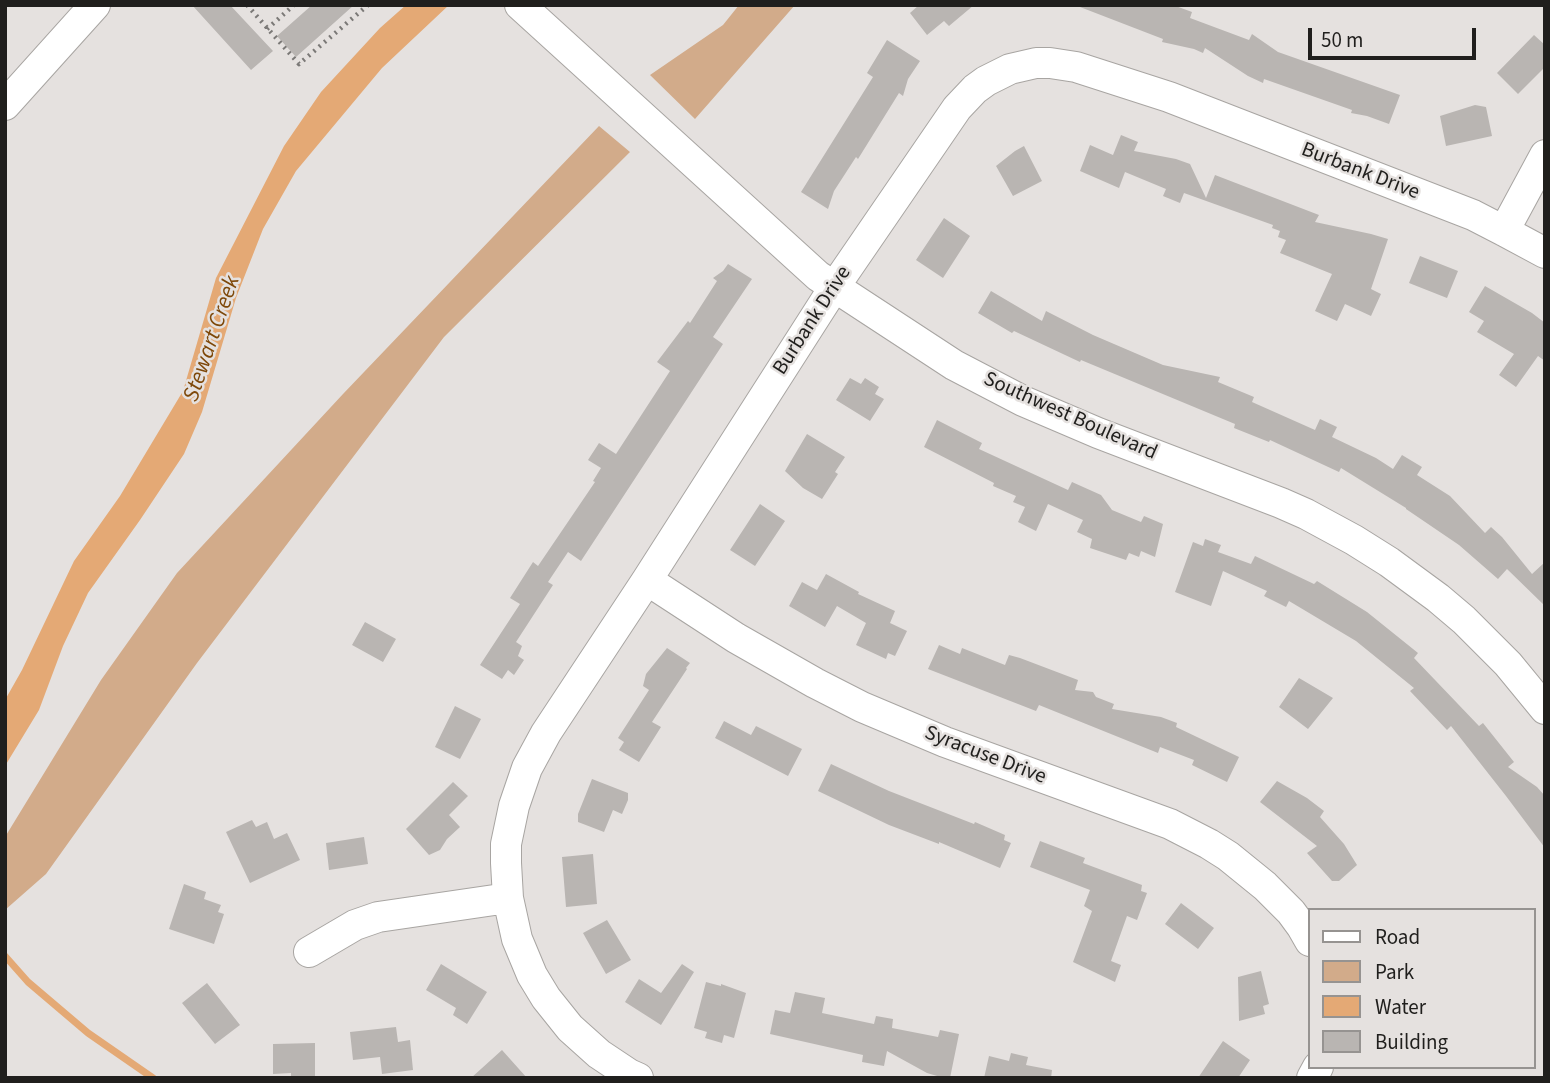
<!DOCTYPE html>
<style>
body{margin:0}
#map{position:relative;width:1550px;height:1083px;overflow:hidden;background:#e5e1df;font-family:"Source Sans 3",sans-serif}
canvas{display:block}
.frame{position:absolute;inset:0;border:7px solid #201f1d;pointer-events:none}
.legend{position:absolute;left:1308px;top:908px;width:228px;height:161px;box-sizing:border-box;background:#e5e1df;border:2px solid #969391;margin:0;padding:9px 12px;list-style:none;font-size:21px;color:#201f1d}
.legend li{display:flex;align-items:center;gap:14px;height:35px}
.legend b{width:35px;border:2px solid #969391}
.scale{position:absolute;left:1308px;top:28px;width:168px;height:32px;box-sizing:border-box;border:4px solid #201f1d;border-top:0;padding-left:9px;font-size:21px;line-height:24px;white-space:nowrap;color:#201f1d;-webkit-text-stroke:5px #e5e1df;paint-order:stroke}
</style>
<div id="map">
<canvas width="1550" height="1083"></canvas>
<div class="frame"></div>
<ul class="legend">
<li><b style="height:9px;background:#fff"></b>Road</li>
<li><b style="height:19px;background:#d2ab8a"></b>Park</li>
<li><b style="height:19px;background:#e4a975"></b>Water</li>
<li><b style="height:19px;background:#b9b5b2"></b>Building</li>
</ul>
<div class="scale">50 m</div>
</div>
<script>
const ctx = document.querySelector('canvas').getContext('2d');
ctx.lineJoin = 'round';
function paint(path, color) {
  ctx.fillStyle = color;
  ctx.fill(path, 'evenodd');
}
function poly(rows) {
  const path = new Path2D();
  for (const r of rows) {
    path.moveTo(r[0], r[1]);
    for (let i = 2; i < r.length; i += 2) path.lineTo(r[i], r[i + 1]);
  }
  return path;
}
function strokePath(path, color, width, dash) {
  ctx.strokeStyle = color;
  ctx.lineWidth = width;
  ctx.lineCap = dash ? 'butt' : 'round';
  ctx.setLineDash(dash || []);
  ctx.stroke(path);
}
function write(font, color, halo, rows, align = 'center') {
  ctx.font = font + ' "Source Sans 3",sans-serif';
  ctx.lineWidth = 5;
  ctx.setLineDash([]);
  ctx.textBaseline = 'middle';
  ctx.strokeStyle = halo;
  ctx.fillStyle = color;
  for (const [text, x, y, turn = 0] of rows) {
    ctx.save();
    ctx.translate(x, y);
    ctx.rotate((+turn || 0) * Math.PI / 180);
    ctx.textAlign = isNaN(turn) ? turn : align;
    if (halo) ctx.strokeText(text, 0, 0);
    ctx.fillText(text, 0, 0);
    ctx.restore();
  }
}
const green = poly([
 [739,5,795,5,695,119,650,75,723,25],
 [599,126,630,152,444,337,197,663,46,874,5,910,5,837,101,680,177,573,343,394]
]);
const water = poly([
 [406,5,449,5,382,68,296,171,263,229,236,298,202,412,184,454,140,520,88,593,63,646,39,710,5,766,5,700,22,670,74,561,120,496,183,391,216,278,284,146,321,92,380,28]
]);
const stream = poly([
 [5,956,28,982,88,1033,153,1078]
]);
const building = poly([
 [192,5,230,5,273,51,251,70],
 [312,5,354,5,296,57,277,36],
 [919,5,974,5,949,26,944,21,927,35,910,13],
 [1080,5,1173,5,1192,12,1190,18,1249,40,1252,34,1278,52,1400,95,1389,124,1367,116,1351,113,1352,110,1264,79,1263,83,1248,76,1205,48,1203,53,1194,49,1162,42,1163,39,1080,7],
 [1534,35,1545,45,1545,67,1518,94,1497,73],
 [887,40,920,61,908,79,903,96,899,93,858,159,856,157,834,191,828,209,801,192,873,77,867,73],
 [1475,105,1486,107,1492,136,1446,146,1440,116],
 [1121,135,1138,142,1134,151,1176,159,1190,164,1206,198,1215,175,1319,215,1315,222,1371,234,1388,239,1371,289,1381,294,1371,316,1345,304,1337,321,1315,311,1332,274,1280,253,1286,240,1278,237,1280,231,1272,228,1273,225,1184,193,1180,203,1163,196,1166,189,1125,172,1119,188,1080,171,1090,145,1113,155],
 [1024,146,1042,181,1013,196,996,166,1015,151],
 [944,218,970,236,943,278,916,260],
 [1420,256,1458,271,1447,298,1409,283],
 [728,264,752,279,713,337,723,344,581,561,568,552,548,582,553,585,516,642,522,646,518,656,524,660,514,675,508,670,502,679,480,665,520,604,510,598,533,562,538,566,595,482,593,481,601,468,588,460,599,443,616,454,670,371,657,362,688,321,690,323,717,281,713,278,723,271],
 [1485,286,1532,313,1545,323,1545,361,1538,356,1516,387,1499,375,1514,354,1477,332,1484,321,1469,312],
 [991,291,1042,321,1046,311,1093,335,1163,365,1220,377,1218,382,1254,397,1252,402,1315,430,1320,419,1337,427,1332,437,1376,458,1393,469,1402,455,1422,467,1417,475,1450,496,1485,533,1491,527,1502,537,1532,574,1545,562,1545,606,1507,569,1498,579,1459,545,1406,509,1406,508,1341,468,1339,472,1270,440,1269,442,1234,428,1235,424,1081,360,1080,362,1014,331,1012,333,978,313],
 [850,378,861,384,865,378,879,387,875,394,884,399,870,421,836,400],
 [937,420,982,443,979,449,1068,490,1072,482,1101,495,1112,510,1141,522,1144,516,1163,524,1155,557,1141,551,1139,557,1129,553,1126,560,1090,548,1092,539,1077,532,1083,520,1048,504,1036,531,1018,522,1025,507,1013,502,1016,496,993,486,994,483,924,447],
 [807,434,845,457,835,472,838,474,822,499,803,488,785,471],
 [760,504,785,521,755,566,730,550],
 [1205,539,1221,545,1218,552,1251,564,1255,556,1314,584,1317,581,1367,612,1418,653,1414,658,1479,726,1483,723,1514,762,1508,767,1537,787,1545,796,1545,848,1506,796,1451,726,1447,730,1410,691,1414,688,1356,641,1289,601,1286,607,1264,596,1267,591,1223,571,1211,606,1175,592,1193,542,1203,546],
 [826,574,859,592,858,594,895,611,890,623,907,631,895,656,888,653,886,659,856,645,866,623,837,606,825,627,789,606,802,582,817,590],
 [365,622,396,639,383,662,352,645],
 [939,645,960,654,962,648,1005,665,1009,655,1020,658,1078,680,1075,690,1093,692,1096,697,1114,704,1112,709,1161,717,1177,723,1176,727,1239,757,1227,782,1192,765,1194,760,1160,747,1158,753,1039,705,1036,711,928,669],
 [667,648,690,663,686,668,687,669,652,722,661,727,639,762,619,750,624,742,618,738,649,690,643,686,646,674],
 [1299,678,1333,698,1308,729,1279,707],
 [455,706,481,719,460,759,435,747],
 [724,721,751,735,756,726,802,749,788,776,715,738],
 [831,764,889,791,974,824,975,822,1005,835,1004,840,1011,843,1000,868,939,842,939,844,889,825,818,791],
 [592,779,628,793,628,800,622,814,613,810,604,832,578,822,578,814],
 [1277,781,1307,798,1324,811,1320,817,1344,844,1357,865,1339,881,1332,881,1307,853,1317,846,1260,802],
 [453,782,468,796,449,815,460,827,447,839,440,850,429,855,406,829],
 [252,820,256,827,267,822,274,839,287,833,300,860,250,883,226,832],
 [364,837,368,864,329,870,326,843],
 [1040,841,1085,858,1083,863,1142,885,1141,891,1147,893,1137,920,1127,916,1111,961,1121,965,1115,982,1073,962,1092,911,1084,906,1090,890,1030,867],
 [593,854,597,904,566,907,562,857],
 [184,884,206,892,204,899,221,905,218,912,224,914,214,944,169,929],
 [1181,903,1214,928,1198,949,1165,924],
 [607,920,631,960,606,974,583,933],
 [441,964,487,992,467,1024,453,1015,456,1008,426,990],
 [682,964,694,972,661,1025,625,1002,639,979,661,993],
 [1261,971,1269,1004,1263,1006,1265,1014,1239,1021,1238,977],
 [706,982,721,986,721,984,746,993,734,1038,724,1035,722,1043,705,1038,707,1032,694,1028],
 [207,983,240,1025,215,1044,182,1003],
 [795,992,825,998,822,1013,874,1024,876,1016,893,1019,892,1028,938,1037,940,1030,959,1034,950,1078,944,1078,927,1073,887,1051,884,1066,862,1062,863,1055,770,1034,775,1010,790,1013],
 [396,1027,398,1042,410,1040,413,1070,382,1074,380,1057,353,1060,350,1032],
 [1223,1041,1250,1060,1238,1078,1198,1078],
 [315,1043,315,1078,291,1078,291,1073,273,1074,273,1044],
 [502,1050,527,1078,471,1078],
 [1011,1053,1028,1057,1026,1065,1052,1070,1051,1078,984,1078,989,1056,1009,1061]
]);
const path = poly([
 [247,5,299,64,368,5],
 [267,29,294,5]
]);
const minor = poly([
 [520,5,818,276,954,365,1023,401,1098,433,1281,503,1306,514,1354,540,1389,562,1438,598,1464,620,1508,664,1545,709],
 [5,105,95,5],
 [1504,231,1545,155],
 [647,580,736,638,815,683,862,707,945,742,1170,824,1209,844,1228,856,1265,886,1291,912,1302,927,1310,941],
 [309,952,355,925,378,917,508,898],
 [638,1078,629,1074,599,1054,570,1028,546,998,532,975,517,939,508,898,506,863,506,844,514,806,527,768,546,733,647,580,835,286,957,108,975,89,986,81,1010,69,1036,63,1050,63,1076,67,1169,97,1473,215,1504,231,1545,253],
 [1312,1078,1318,1067]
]);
const streetNames = [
 ["Burbank Drive",1360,172,21],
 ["Burbank Drive",813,321,-57],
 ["Southwest Boulevard",1070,417,24],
 ["Syracuse Drive",985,756,21]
];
const waterNames = [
 ["Stewart Creek",213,339,-71]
];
paint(green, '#d2ab8a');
paint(water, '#e4a975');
strokePath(stream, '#e4a975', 7);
paint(building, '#b9b5b2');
strokePath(minor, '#a8a5a2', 32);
strokePath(path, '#7b7977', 4.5, [2, 5]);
strokePath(minor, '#fff', 30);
write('21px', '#201f1d', '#e5e1df', streetNames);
write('italic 23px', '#7e4809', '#e5e1df', waterNames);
</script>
